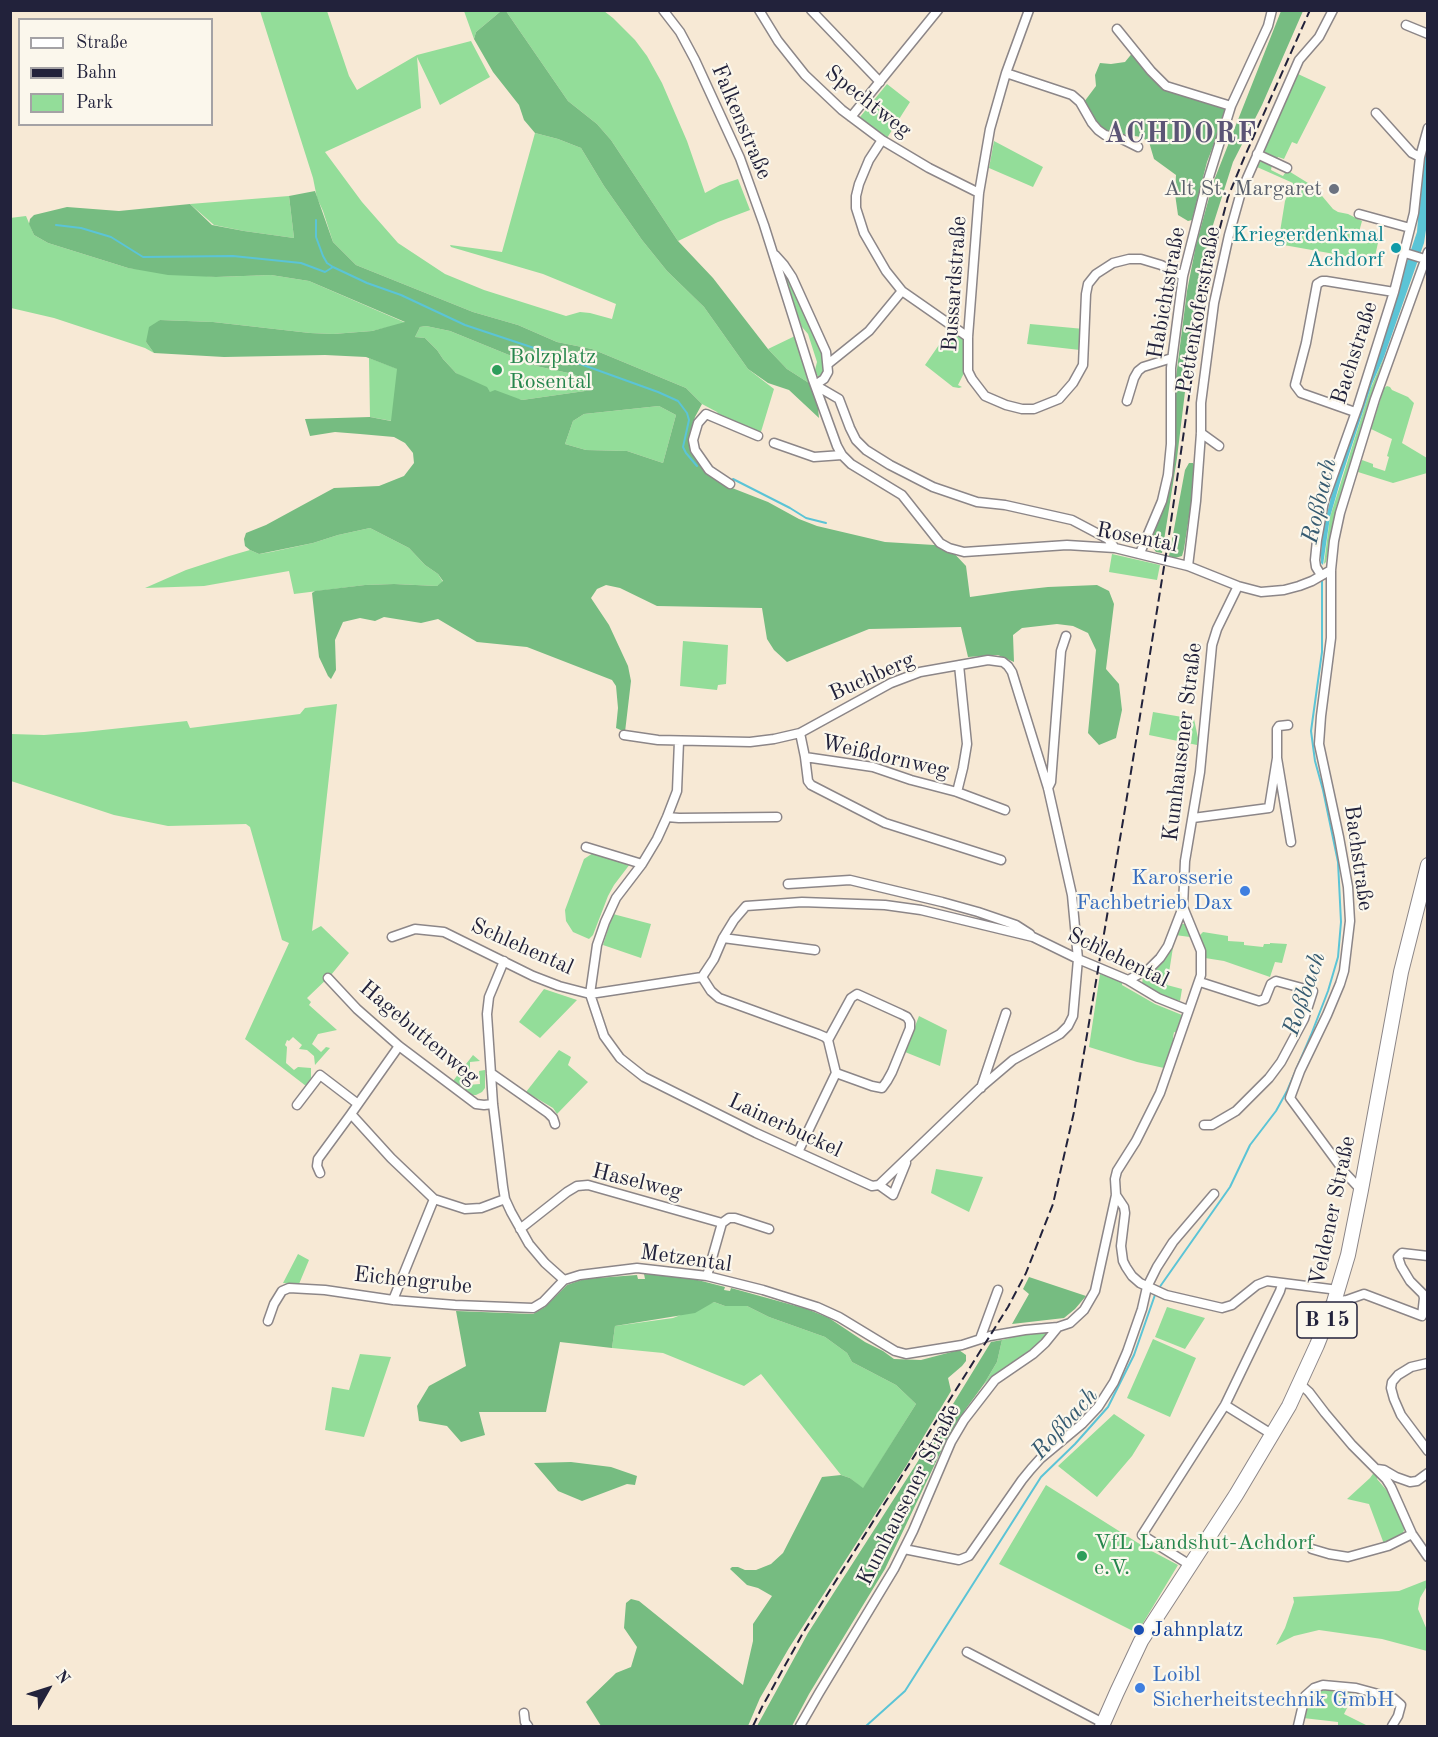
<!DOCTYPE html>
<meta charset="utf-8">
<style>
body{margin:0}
#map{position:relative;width:1438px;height:1737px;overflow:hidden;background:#f7e9d5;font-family:"Old Standard TT",serif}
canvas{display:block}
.frame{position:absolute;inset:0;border:12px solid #22223b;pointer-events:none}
.legend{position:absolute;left:18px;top:18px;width:195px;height:108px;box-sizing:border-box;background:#fbf7ec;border:2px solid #a4a2a5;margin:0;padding:8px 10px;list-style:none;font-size:18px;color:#22223b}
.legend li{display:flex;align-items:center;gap:12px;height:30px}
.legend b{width:30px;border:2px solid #a4a2a5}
.north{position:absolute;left:18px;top:1659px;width:60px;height:60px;-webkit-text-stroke:4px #fbf7ec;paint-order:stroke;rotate:51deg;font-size:16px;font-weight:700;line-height:24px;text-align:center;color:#22223b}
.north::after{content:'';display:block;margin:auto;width:21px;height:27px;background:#22223b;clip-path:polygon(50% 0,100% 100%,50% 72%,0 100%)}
</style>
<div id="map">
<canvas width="1438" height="1737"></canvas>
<div class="frame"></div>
<ul class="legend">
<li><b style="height:8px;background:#fff"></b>Straße</li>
<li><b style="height:8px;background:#22223b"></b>Bahn</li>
<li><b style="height:16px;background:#93dd99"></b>Park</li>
</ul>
<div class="north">N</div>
</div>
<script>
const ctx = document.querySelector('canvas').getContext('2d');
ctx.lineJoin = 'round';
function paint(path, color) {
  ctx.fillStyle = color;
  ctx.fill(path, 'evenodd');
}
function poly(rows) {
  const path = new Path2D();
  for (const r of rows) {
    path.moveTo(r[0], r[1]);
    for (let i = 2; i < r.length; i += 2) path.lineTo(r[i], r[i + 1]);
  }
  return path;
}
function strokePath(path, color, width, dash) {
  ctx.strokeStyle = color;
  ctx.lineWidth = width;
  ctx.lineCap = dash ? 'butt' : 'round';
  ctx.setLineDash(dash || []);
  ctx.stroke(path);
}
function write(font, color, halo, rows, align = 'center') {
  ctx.font = font + ' "Old Standard TT",serif';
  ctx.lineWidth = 4.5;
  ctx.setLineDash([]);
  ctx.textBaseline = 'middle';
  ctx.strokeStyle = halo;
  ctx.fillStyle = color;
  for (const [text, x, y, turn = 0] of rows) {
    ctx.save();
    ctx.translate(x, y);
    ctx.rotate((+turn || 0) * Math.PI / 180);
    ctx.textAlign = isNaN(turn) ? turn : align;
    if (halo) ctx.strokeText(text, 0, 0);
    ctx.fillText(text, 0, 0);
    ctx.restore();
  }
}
const green = poly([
 [260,11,327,11,349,76,357,90,417,55,471,41,490,77,440,105,417,57,421,108,325,152,362,202,398,243,445,274,484,290,566,316,580,312,590,313,612,319,616,304,543,274,451,247,450,245,502,252,535,133,558,139,581,148,604,186,642,240,667,271,704,307,748,369,774,389,760,435,719,415,717,412,702,404,686,388,592,349,557,342,518,325,473,312,356,265,333,242,323,211,317,198,313,178],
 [464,11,501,11,476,32,474,39],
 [506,11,604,11,613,18,635,40,647,56,662,83,687,141,705,193,720,185,738,179,750,210,718,222,678,241,611,140,597,124,568,101],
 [1298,74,1326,87,1297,144,1292,142,1284,159,1278,157,1276,160,1266,155,1263,148],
 [887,84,910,102,887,138,864,122,860,117],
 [994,141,1043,167,1033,187,989,168],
 [1261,161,1272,165,1271,170,1283,176,1287,170,1308,183,1317,190,1333,209,1338,212,1348,214,1362,221,1359,232,1366,234,1366,238,1370,239,1371,236,1379,238,1374,261,1278,244,1285,201,1293,183,1257,167],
 [289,196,294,238,244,231,214,225,190,204],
 [26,216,34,235,48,243,128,268,216,277,271,275,309,281,406,323,372,331,333,334,310,333,213,322,160,320,146,342,154,353,145,348,54,318,11,308,10,218],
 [781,267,784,268,823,354,826,370,821,376,818,377,815,370,817,362,808,334,802,327],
 [1030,324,1084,329,1080,350,1027,344],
 [426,326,450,331,536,366,573,374,583,379,592,385,585,391,522,400,490,392,456,373,443,359,437,350,425,338,415,337,420,327],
 [950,329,963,339,963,342,964,373,958,385,962,387,959,388,953,387,925,365],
 [795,336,809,383,787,369,768,349],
 [1384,357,1336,509,1326,562,1324,564,1330,517,1370,390],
 [369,358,398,369,392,421,370,417],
 [1387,386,1390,387,1392,390,1408,397,1414,403,1402,443,1427,458,1427,473,1393,483,1358,472,1362,460,1373,464,1373,467,1385,471,1389,457,1387,456,1392,439,1371,429,1384,388],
 [659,406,676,415,663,463,627,451,586,450,565,444,573,421,584,414],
 [370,528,409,548,425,565,438,574,443,582,437,586,394,584,365,585,294,594,289,571,204,586,145,588,186,570,229,556,250,550,259,554,271,552,313,543,338,535],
 [1112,554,1160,565,1157,580,1109,572],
 [683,641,728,645,726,684,718,685,717,690,680,686],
 [337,704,312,931,321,926,349,953,331,975,307,998,311,1002,309,1005,337,1030,318,1034,312,1044,321,1052,326,1047,330,1048,315,1065,314,1056,307,1050,299,1049,302,1045,293,1037,289,1041,287,1040,285,1045,287,1047,286,1063,294,1070,298,1067,311,1068,311,1078,306,1086,245,1039,289,943,282,940,250,827,246,824,168,826,114,815,11,781,11,734,44,735,84,732,187,721,190,728,300,714,305,708],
 [1153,712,1194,719,1198,738,1197,745,1149,735],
 [593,853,630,864,614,885,608,896,593,935,589,939,573,932,566,921,565,910,584,859],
 [613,914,651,924,641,958,603,945],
 [1178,924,1185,924,1190,937,1175,935,1167,985,1182,989,1180,1001,1166,997,1142,984,1143,976],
 [1203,932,1228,936,1228,941,1244,942,1244,945,1263,947,1264,944,1270,944,1270,943,1287,944,1282,963,1275,962,1270,977,1224,961,1205,958,1200,935],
 [1100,974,1122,982,1122,985,1155,1004,1182,1015,1177,1033,1174,1032,1173,1038,1175,1039,1164,1068,1137,1062,1089,1047],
 [544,989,577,1000,540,1038,519,1022],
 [919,1016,947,1030,940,1066,905,1052],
 [559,1050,571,1057,568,1065,588,1082,557,1114,553,1108,526,1092],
 [473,1055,480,1061,470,1062,470,1069,465,1070,467,1085,480,1084,479,1071,485,1070,485,1088,482,1092,476,1095,471,1095,453,1081],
 [936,1169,983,1177,969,1212,931,1193],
 [298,1254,309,1260,299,1284,283,1283],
 [714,1302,725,1306,747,1306,769,1317,825,1337,847,1353,852,1362,896,1385,916,1404,863,1489,850,1478,841,1475,761,1374,744,1386,663,1353,612,1348,615,1326,673,1318],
 [1167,1307,1205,1318,1185,1349,1155,1337],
 [1041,1330,1046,1330,1048,1334,1041,1342,992,1377,984,1384,997,1362,1002,1340],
 [1153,1339,1196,1358,1170,1417,1127,1398],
 [360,1354,391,1357,364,1437,325,1430,332,1387,349,1390],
 [1114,1414,1145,1435,1132,1456,1097,1497,1058,1466],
 [1375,1471,1379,1475,1377,1479,1389,1493,1397,1506,1405,1528,1402,1535,1384,1544,1369,1504,1347,1499,1370,1478],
 [1046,1485,1146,1548,1178,1565,1137,1633,999,1564],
 [1427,1580,1427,1586,1420,1598,1418,1609,1427,1630,1427,1651,1382,1639,1319,1630,1294,1636,1276,1645,1285,1628,1294,1602,1293,1597,1399,1591],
 [1324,1690,1354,1694,1344,1714,1368,1726,1338,1726,1338,1722,1303,1718,1312,1698,1316,1693]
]);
const forest = poly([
 [501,11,506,11,568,101,597,124,611,140,678,241,713,278,768,349,787,369,809,383,817,398,819,418,789,390,768,383,748,369,704,307,667,271,642,240,604,186,581,148,558,139,535,133,524,120,519,105,493,72,474,39,476,32],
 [1281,11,1303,11,1262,105,1233,162,1213,225,1204,257,1195,309,1177,458,1162,553,1156,552,1151,545,1152,537,1167,500,1174,463,1176,377,1187,291,1196,245,1213,183],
 [1134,51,1161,82,1225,108,1226,113,1207,162,1192,220,1188,221,1178,215,1175,194,1176,175,1154,159,1149,142,1141,137,1110,132,1102,128,1096,123,1084,102,1096,86,1095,75,1100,63,1111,64,1125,62],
 [315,191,333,242,356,265,473,312,518,325,557,342,592,349,686,388,702,404,695,417,690,438,690,445,727,486,768,502,799,519,817,526,885,542,934,545,950,549,966,566,970,597,1012,591,1048,587,1097,585,1109,591,1114,604,1106,669,1119,684,1122,710,1116,738,1099,745,1088,733,1096,650,1088,633,1073,626,1057,624,1022,628,1013,635,1014,662,998,655,968,657,961,627,869,629,787,662,774,650,767,639,762,608,657,606,620,588,606,585,597,589,591,598,609,625,628,666,631,681,625,732,616,728,618,708,616,686,612,680,527,647,477,642,438,619,421,623,384,617,375,621,360,618,343,622,335,640,336,670,331,679,328,676,319,657,312,593,315,591,365,585,394,584,437,586,443,581,438,574,425,565,409,548,370,528,338,535,313,543,259,554,250,550,245,546,244,539,246,533,266,525,334,488,379,486,404,476,414,463,413,453,405,443,394,437,360,434,335,432,310,436,305,419,370,417,391,421,397,369,366,357,325,355,224,357,154,353,146,342,149,327,160,320,213,322,310,333,333,334,372,331,405,322,309,281,271,275,216,277,168,275,128,268,48,243,34,235,29,224,30,219,34,215,67,207,119,211,190,204,212,225,244,231,294,238,289,196],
 [426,326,450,331,536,366,573,374,583,379,591,386,585,391,522,400,495,390,490,392,487,387,456,373,443,359,437,350,425,338,415,337,420,327],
 [659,406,676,415,663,463,627,451,586,450,565,444,573,421,584,414],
 [1189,463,1193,463,1195,466,1193,491,1184,549,1182,556,1175,558,1169,556,1185,470],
 [644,1274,686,1277,725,1287,724,1290,730,1291,731,1288,807,1309,829,1318,865,1342,883,1351,894,1359,921,1360,959,1350,966,1355,966,1361,962,1366,948,1378,951,1391,906,1466,789,1648,760,1698,748,1726,601,1726,586,1702,616,1673,631,1667,637,1647,624,1628,626,1603,631,1599,639,1601,743,1685,753,1641,753,1624,772,1596,758,1588,747,1585,730,1569,732,1567,738,1567,745,1570,756,1570,771,1564,783,1553,822,1477,841,1475,850,1478,863,1488,916,1404,896,1385,852,1362,847,1353,825,1337,769,1317,747,1306,725,1306,714,1302,695,1313,615,1326,612,1348,560,1342,546,1412,479,1412,485,1435,461,1442,447,1426,419,1421,417,1406,429,1386,466,1366,456,1311,533,1314,545,1307,567,1285,584,1279,637,1275,638,1279,645,1279],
 [1029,1277,1086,1296,1075,1309,1064,1318,1012,1324,1029,1294,1023,1289],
 [1002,1340,997,1362,984,1384,965,1410,944,1445,885,1569,809,1694,792,1726,757,1726,808,1633,915,1466,991,1342],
 [571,1462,611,1467,637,1476,635,1485,627,1484,582,1501,558,1491,534,1463]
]);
const water = poly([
 [1427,136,1428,217,1424,243,1384,357,1372,384,1341,479,1330,517,1323,565,1321,563,1321,553,1323,530,1331,497,1366,390,1377,363,1378,356,1376,353,1417,232,1423,154]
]);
const stream = poly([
 [316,220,316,237,323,256,327,263,333,267,367,283,401,295,465,325,561,357,658,392,678,401,687,413,689,420,683,447,686,453,697,466],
 [56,225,81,228,111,237,143,257,233,256,301,263,325,272,333,267],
 [733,479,790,508,806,518,826,523],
 [1159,1288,1230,1187,1250,1145,1276,1111,1287,1091,1311,1035,1328,991,1338,957,1341,922,1338,862,1323,790,1315,761,1311,731,1322,652,1322,578],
 [866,1726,905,1691,1041,1477,1075,1444,1108,1407,1134,1355,1156,1292]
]);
const minor = poly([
 [663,10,680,32,695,60,740,158,764,225,813,380,837,446,842,455,851,464,902,495,940,543,949,548,964,552,1067,545,1115,548,1188,566,1238,586,1261,592,1284,590,1299,586,1312,581,1331,570],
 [759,10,778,41,805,75,842,110,882,140,929,168,979,193],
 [811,10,880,82],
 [1029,10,1006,73,990,129,979,193,968,337,968,371,972,379,985,396,1006,405,1022,409,1034,409,1059,399,1073,383,1083,365,1086,294,1088,284,1096,274,1113,263,1129,259,1141,259,1161,265,1183,276],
 [1406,25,1428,34],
 [1117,29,1151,71,1166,86,1231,106],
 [1006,73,1072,95,1080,102,1092,123,1098,130,1105,135,1122,139,1138,147],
 [1376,113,1412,153,1420,157],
 [851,117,938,10],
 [882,140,869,160,859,184,856,196,856,208,864,233,886,271,902,291,968,337],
 [1257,154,1287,168],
 [1359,214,1410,228],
 [1405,253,1428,260],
 [775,255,784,265,792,277,826,352,828,372,824,379,815,385],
 [828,364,869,331,902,291],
 [815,385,839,399,850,428,856,440,866,450,890,465,933,487,977,502,1005,505,1072,520,1108,539,1115,548],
 [1127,401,1134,378,1138,371,1143,367,1172,358],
 [1355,412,1301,393,1295,385,1306,343,1317,284,1322,281,1326,281,1394,292],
 [1201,433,1219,446],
 [774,443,814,457,842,455],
 [730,484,709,470,695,450,693,440,698,423,706,414,758,436],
 [1140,553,1162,501,1168,475,1171,444,1171,368,1183,276,1204,193,1231,106,1268,26,1272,10],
 [1188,566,1196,501,1201,433,1201,403,1214,303,1229,235,1241,192,1299,60,1319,37,1333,10],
 [1321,575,1316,567,1315,560,1317,540,1324,501,1358,406,1394,292,1414,213,1420,157,1428,128],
 [1288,725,1279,726,1277,729,1277,758,1291,842],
 [800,733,805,757,808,781,811,785,885,823,1001,860],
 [624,735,658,740,750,742,774,739,800,733,891,683,920,672,988,660,1003,662,1008,666,1012,672,1048,788,1072,895,1078,959,1073,1016,1068,1026,1060,1034,1013,1060,980,1088,879,1185,872,1186,756,1133,644,1077,620,1058,604,1036,590,994,597,945,605,922,616,898,642,864,657,839,667,817,677,791,679,741],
 [805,757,873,767,911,780,957,792,1005,810],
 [1048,788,1051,782,1061,651,1066,636],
 [957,792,963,768,967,744,959,665],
 [667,817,679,818,777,817],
 [1193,818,1269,808,1277,758],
 [586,847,642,864],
 [788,884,850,880,942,902,978,912,1016,925,1030,934],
 [392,937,415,929,444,932,533,976,559,986,590,994,702,977,714,959,723,938,734,920,746,906,802,902,885,905,921,910,1033,937,1078,959,1128,980,1158,998,1188,1010],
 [723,938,815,950],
 [504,961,489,997,487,1014,493,1104,503,1187,505,1199,511,1212,529,1244,545,1263,564,1280,580,1275,637,1268,707,1276,763,1290,817,1307,839,1317,895,1351,906,1354,962,1345,990,1336,1025,1330,1058,1327],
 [702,977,711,991,719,998,818,1034,825,1037,828,1040,836,1073,798,1152],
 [328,978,357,1009,399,1046,476,1104,484,1105,493,1104],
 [1128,980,1149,969,1160,958,1168,946,1183,907],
 [1200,982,1259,1001,1265,999,1271,984,1276,981,1313,991,1304,1019,1281,1062,1269,1078,1236,1111,1212,1125,1204,1125],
 [828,1040,851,998,857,994,901,1014,907,1017,910,1022,910,1028,892,1072,887,1081,882,1088,872,1086,836,1073],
 [399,1046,351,1114,391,1158,434,1199,465,1209,481,1208,505,1199],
 [491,1073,548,1113,553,1118,555,1124],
 [981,1088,1006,1013],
 [297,1105,320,1075,358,1104],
 [320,1173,317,1166,318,1159,351,1114],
 [879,1185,893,1195,906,1163],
 [1361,1190,1346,1174,1290,1098,1300,1071,1327,1015,1340,984,1344,971,1350,921,1348,887,1339,837,1319,744,1321,716,1331,638,1331,570,1334,541,1340,513,1375,399,1428,252],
 [1116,1195,1124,1207,1125,1213,1121,1246,1123,1261,1126,1267,1132,1276,1140,1283,1166,1295,1222,1308,1232,1305,1257,1285,1267,1281,1338,1290],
 [722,1223,729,1218,735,1218,769,1229],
 [520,1229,567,1192,577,1186,588,1185,722,1223,707,1276],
 [393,1300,434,1199],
 [1334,1302,1347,1300,1364,1294,1422,1316,1424,1298,1423,1294,1410,1281,1401,1266,1398,1257,1402,1253,1428,1256],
 [268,1321,274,1304,282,1291,289,1288,325,1290,393,1300,455,1305,533,1308,543,1302,564,1280],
 [980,1339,998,1290],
 [1428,1363,1411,1367,1398,1375,1392,1382,1391,1388,1394,1399,1401,1415,1428,1451],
 [1300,1384,1309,1392,1325,1413,1352,1445,1386,1479,1391,1487,1412,1534,1428,1557],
 [1225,1405,1273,1435],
 [1377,1469,1384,1470,1396,1477,1410,1482,1417,1481,1428,1473],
 [904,1549,959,1560,969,1556,1022,1480,1031,1469,1040,1459,1082,1424,1098,1407,1114,1382,1127,1352,1142,1309,1147,1287,1157,1267,1173,1242,1214,1194],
 [1312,1549,1329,1554,1348,1557,1388,1546,1412,1534],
 [1190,1565,1142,1535,1225,1405,1280,1291,1282,1284],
 [967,1652,1103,1723],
 [524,1713,525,1722,528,1726],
 [800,1726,819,1693,894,1569,913,1531,951,1442,964,1420,995,1380,1033,1354,1045,1343,1058,1327,1070,1323,1084,1310,1095,1291,1116,1195,1115,1179,1117,1171,1136,1141,1160,1093,1201,975,1201,951,1183,907,1185,861,1200,772,1212,645,1217,629,1238,586],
 [1298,1726,1305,1696,1314,1688,1323,1685,1356,1688,1393,1698,1401,1705,1398,1716,1392,1726]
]);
const primary = poly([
 [1102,1726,1117,1692,1141,1641,1236,1495,1289,1406,1317,1345,1334,1302,1348,1255,1361,1190,1401,972,1428,865]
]);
const rail = poly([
 [753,1726,762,1707,803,1633,1008,1307,1026,1273,1053,1204,1074,1112,1125,809,1168,542,1201,313,1210,266,1228,197,1244,158,1310,10]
]);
const markers = [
 [1334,189,6,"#6b7280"],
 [1396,248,6,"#0f9aa8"],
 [497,370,6,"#2e9e5b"],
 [1245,891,6,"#3f7fe0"],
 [1082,1556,6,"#2e9e5b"],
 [1139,1630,6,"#1a4fb4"],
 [1140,1688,6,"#3f7fe0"]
];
const shields = [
 [1327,1320,60]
];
const shieldNames = [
 ["B 15",1327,1320]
];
const streetNames = [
 ["Spechtweg",868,102,38],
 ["Falkenstraße",741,122,67],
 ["Bussardstraße",955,284,-86],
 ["Habichtstraße",1167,293,-80],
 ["Pettenkoferstraße",1199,310,-80],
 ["Bachstraße",1355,353,-72],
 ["Rosental",1137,538,11],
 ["Buchberg",872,677,-24],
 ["Kumhausener Straße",1183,742,-83],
 ["Weißdornweg",885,757,13],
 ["Bachstraße",1358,858,82],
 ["Schlehental",522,947,24],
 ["Schlehental",1118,958,26],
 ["Hagebuttenweg",419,1033,40],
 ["Lainerbuckel",785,1126,25],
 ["Haselweg",637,1182,14],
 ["Veldener Straße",1333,1211,-78],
 ["Metzental",686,1259,8],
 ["Eichengrube",413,1281,6],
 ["Kumhausener Straße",909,1495,-63]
];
const worshipNames = [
 ["Alt St. Margaret",1322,189]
];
const cultureNames = [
 ["Kriegerdenkmal",1384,235],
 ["Achdorf",1384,260]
];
const leisureNames = [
 ["Bolzplatz",509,357],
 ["Rosental",509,382],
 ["VfL Landshut-Achdorf",1094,1543],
 ["e.V.",1094,1568]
];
const shopNames = [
 ["Karosserie",1233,878],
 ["Fachbetrieb Dax",1233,903],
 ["Loibl",1152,1675,"left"],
 ["Sicherheitstechnik GmbH",1152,1700,"left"]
];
const transitNames = [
 ["Jahnplatz",1151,1630]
];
const waterNames = [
 ["Roßbach",1320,501,-77],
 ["Roßbach",1305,994,-71],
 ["Roßbach",1065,1424,-48]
];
const districtNames = [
 ["ACHDORF",1181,135]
];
paint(green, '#93dd99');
paint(forest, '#76bc81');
paint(water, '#5bc4d6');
strokePath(stream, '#5bc4d6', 2);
strokePath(minor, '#8c8688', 11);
strokePath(primary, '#8c8688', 16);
strokePath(minor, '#fff', 8);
strokePath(primary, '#fff', 14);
strokePath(rail, '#22223b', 2, [9, 4.5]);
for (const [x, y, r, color] of markers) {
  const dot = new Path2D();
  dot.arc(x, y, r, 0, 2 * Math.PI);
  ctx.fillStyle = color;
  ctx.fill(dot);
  strokePath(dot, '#fbf7ec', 2);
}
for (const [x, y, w] of shields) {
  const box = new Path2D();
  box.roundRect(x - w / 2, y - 18, w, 36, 4.5);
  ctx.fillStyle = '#fbf7ec';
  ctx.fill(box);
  strokePath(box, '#22223b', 1.5);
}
write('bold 21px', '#22223b', null, shieldNames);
write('22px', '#22223b', '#fbf7ec', streetNames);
write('22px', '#5b616d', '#fbf7ec', worshipNames, 'right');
write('22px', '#0d838f', '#fbf7ec', cultureNames, 'right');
write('22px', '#27864d', '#fbf7ec', leisureNames, 'left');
write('22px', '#366cbe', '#fbf7ec', shopNames, 'right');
write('22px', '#164399', '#fbf7ec', transitNames, 'left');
write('italic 24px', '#365b71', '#fbf7ec', waterNames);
ctx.letterSpacing = '1.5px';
write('bold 28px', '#5b5475', '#fbf7ec', districtNames);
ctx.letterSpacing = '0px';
</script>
